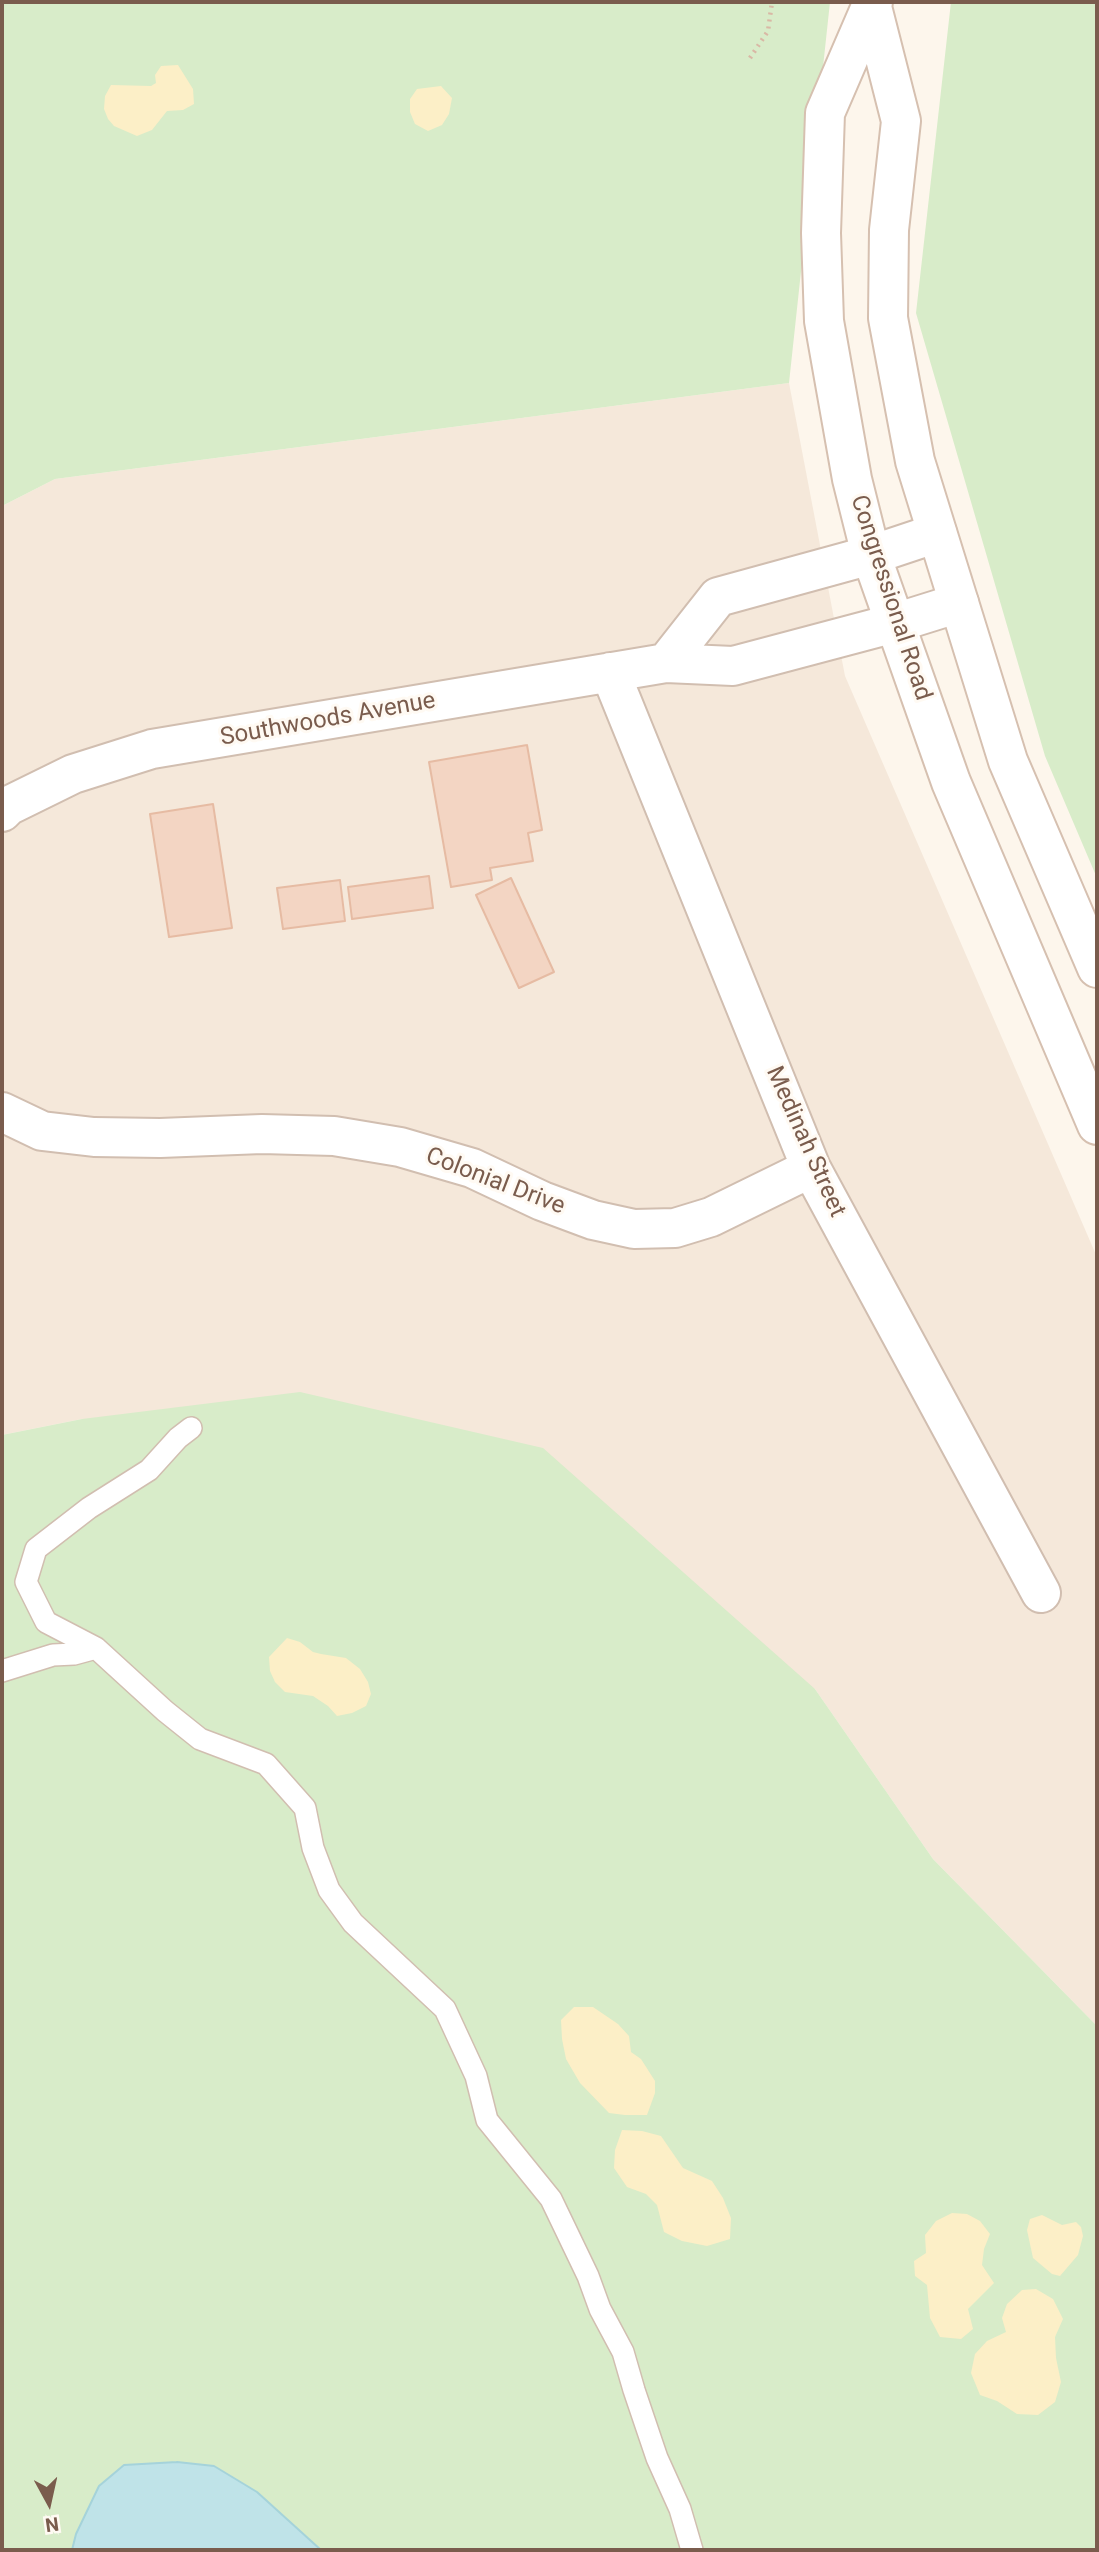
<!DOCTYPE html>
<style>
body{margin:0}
#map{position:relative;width:1099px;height:2552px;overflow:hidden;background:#fdf6ec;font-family:Roboto,sans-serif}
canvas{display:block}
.frame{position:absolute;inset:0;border:4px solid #7a5c4d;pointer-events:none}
.north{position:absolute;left:14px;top:2468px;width:70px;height:70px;-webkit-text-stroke:5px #fffaf3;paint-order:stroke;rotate:172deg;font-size:19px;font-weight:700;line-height:28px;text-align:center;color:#7a5c4d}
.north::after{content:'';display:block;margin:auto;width:24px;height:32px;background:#7a5c4d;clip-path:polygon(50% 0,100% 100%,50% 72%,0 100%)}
</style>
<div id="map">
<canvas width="1099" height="2552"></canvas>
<div class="frame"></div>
<div class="north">N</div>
</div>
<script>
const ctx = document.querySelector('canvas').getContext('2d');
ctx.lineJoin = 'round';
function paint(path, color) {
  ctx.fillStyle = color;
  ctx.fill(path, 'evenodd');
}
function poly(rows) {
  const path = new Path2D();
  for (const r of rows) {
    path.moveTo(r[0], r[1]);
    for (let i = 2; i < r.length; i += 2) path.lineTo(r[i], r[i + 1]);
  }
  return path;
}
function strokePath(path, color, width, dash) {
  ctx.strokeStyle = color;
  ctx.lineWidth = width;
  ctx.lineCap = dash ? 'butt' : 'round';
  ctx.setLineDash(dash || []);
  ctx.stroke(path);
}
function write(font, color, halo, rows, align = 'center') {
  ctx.font = font + ' Roboto,sans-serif';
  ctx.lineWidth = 6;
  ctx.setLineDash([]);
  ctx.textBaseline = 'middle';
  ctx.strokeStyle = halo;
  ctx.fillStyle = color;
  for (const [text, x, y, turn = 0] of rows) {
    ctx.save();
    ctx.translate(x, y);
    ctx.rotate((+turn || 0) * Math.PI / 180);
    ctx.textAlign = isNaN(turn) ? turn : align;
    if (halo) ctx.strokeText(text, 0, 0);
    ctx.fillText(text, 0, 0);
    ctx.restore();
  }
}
const residential = poly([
 [789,383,845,676,1097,1257,1097,2026,933,1859,815,1689,82,1419,2,1435,2,506,55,479]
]);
const green = poly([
 [2,2,830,2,789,383,55,479,2,506],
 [951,2,1097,2,1097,878,1045,756,916,313],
 [300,1392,543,1448,815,1689,933,1859,1097,2026,1097,2550,2,2550,2,1435,82,1419]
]);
const sand = poly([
 [178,65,193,89,194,104,183,110,167,111,152,130,137,136,114,126,108,119,104,109,105,96,111,85,151,86,156,83,155,75,161,66],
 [441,86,452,98,449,114,442,125,428,131,415,124,410,112,410,99,417,89],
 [287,1638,300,1642,313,1652,321,1654,346,1658,360,1669,368,1682,371,1694,366,1706,352,1713,337,1716,328,1706,313,1696,285,1692,275,1682,270,1671,269,1657],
 [574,2007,593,2007,618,2024,629,2036,631,2052,641,2059,655,2081,655,2093,647,2115,625,2115,609,2113,580,2083,566,2059,562,2039,561,2020],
 [622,2130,642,2131,661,2136,683,2168,712,2181,723,2198,731,2218,730,2239,707,2246,682,2241,664,2232,657,2205,646,2194,627,2187,614,2168,615,2150],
 [952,2213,967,2214,980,2221,990,2234,984,2249,982,2265,994,2283,968,2309,973,2329,961,2339,940,2337,930,2318,927,2285,915,2276,914,2261,926,2253,925,2235,936,2221],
 [1042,2215,1062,2225,1076,2222,1081,2227,1083,2236,1078,2255,1060,2276,1052,2274,1033,2258,1027,2230,1030,2219],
 [1036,2289,1053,2299,1063,2319,1055,2337,1056,2358,1061,2382,1055,2402,1038,2415,1017,2414,997,2401,980,2395,971,2373,975,2354,987,2341,1006,2332,1002,2318,1007,2304,1022,2290]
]);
const water = poly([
 [177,2462,214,2466,257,2492,321,2550,72,2550,76,2534,99,2486,124,2465,177,2462]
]);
const building = poly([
 [527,745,542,830,528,833,533,861,490,868,492,880,451,887,429,762,527,745],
 [213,804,232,928,169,937,150,814,213,804],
 [429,876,433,908,352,919,348,887,429,876],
 [511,878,554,972,519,988,476,895,511,878],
 [340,880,345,921,283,929,277,888,340,880]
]);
const path = poly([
 [750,58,768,31,772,2]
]);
const lane = poly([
 [191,1428,178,1438,149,1470,89,1508,36,1549,26,1582,46,1622,96,1648,165,1711,200,1739,266,1764,305,1808,313,1848,329,1890,353,1923,445,2009,476,2076,487,2120,551,2199,588,2276,600,2309,623,2352,634,2390,657,2458,680,2509,692,2550],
 [2,1671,53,1655,74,1654,96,1648]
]);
const street = poly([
 [666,663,718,597,871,555,937,533],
 [610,672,811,1168,1041,1593],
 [2,812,8,806,73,774,152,749,666,663,733,666,895,623,959,603],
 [2,1112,42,1131,94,1137,160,1138,262,1134,334,1136,400,1147,472,1168,542,1201,593,1220,634,1229,675,1228,711,1217,811,1168]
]);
const secondary = poly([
 [873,2,825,113,821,233,824,321,852,479,871,555,951,782,1097,1125],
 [872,7,901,121,889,230,888,318,915,461,1008,761,1097,968]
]);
const streetNames = [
 ["Congressional Road",890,598,72],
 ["Southwoods Avenue",328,720,-10],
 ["Medinah Street",805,1142,66],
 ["Colonial Drive",495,1182,21]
];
paint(residential, '#f5e8da');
paint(green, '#d8ecc9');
paint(sand, '#fcefc7');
paint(water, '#bfe3e8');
strokePath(water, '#a5d3da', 2);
paint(building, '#f3d5c3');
strokePath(building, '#e6bba3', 2);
strokePath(lane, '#d1beb0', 24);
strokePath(street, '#d1beb0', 42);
strokePath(secondary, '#d6c0b0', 42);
strokePath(path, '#d9b8a5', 4.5, [2, 5]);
strokePath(lane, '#fff', 21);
strokePath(street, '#fff', 38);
strokePath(secondary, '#fff', 38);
write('24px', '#7a5c4d', '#fffaf3', streetNames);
</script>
